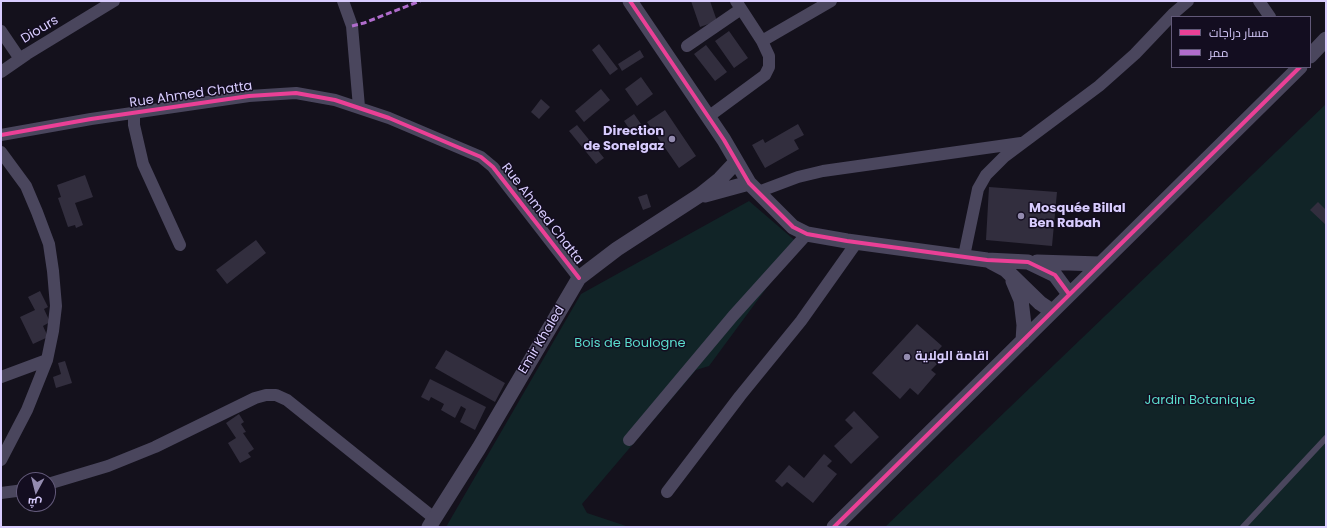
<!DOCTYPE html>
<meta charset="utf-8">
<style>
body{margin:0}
#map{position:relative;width:1327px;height:528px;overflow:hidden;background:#14111c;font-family:Poppins,Cairo,sans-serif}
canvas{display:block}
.frame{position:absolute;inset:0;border:2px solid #d8ccfe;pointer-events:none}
.legend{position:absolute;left:1171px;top:16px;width:140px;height:52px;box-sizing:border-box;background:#130d20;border:1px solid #625979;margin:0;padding:5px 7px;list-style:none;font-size:12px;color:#d8ccfe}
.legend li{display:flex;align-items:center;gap:8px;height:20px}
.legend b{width:20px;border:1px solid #625979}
.north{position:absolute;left:16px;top:472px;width:40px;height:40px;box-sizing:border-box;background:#130d20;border:1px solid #625979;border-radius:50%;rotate:187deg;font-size:11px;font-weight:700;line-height:16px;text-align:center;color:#d8ccfe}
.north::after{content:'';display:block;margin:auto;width:14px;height:18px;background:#938baf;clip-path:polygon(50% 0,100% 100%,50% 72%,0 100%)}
</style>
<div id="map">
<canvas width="1327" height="528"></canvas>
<div class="frame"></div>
<ul class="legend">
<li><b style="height:5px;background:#ea4096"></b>مسار دراجات</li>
<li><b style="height:5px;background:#b06ccc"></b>ممر</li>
</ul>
<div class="north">ش</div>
</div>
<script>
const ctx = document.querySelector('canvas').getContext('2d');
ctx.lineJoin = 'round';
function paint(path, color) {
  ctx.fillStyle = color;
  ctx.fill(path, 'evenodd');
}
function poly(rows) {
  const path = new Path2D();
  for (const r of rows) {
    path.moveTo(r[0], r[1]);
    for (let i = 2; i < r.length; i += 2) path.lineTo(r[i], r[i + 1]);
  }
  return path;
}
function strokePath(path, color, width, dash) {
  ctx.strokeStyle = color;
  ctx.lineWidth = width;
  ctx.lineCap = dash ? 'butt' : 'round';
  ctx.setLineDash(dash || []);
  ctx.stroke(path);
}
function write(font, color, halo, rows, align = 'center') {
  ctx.font = font + ' Poppins,Cairo,sans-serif';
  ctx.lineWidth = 3;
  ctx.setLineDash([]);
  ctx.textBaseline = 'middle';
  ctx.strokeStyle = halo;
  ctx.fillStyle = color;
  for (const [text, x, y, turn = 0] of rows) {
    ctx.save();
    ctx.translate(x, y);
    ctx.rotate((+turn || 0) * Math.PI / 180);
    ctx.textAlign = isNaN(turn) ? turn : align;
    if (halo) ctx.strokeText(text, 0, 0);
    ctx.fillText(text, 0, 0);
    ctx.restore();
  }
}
const green = poly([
 [1326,104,1326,527,885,527],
 [749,201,799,244,709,366,696,370,582,504,587,513,629,527,446,527,581,294]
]);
const building = poly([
 [691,1,710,1,717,21,700,27],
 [729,31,748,58,734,68,715,41],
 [599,44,618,69,610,75,592,50],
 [706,45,727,72,715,81,694,54],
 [640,50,644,57,622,71,618,64],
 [641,77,653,94,637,106,625,89],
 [601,89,610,100,584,122,575,111],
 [541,99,550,107,539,119,531,112],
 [665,110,696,156,679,168,647,122],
 [634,114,641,124,630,130,624,121],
 [798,124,804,135,794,140,799,149,765,168,752,145,763,139,765,143],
 [577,125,604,158,596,164,569,131],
 [85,175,93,197,75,203,83,225,76,228,75,225,68,227,58,198,61,197,57,185],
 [989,187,1057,192,1052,246,986,240],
 [647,194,651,207,643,210,638,197],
 [1318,202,1326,210,1326,225,1310,210],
 [256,240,266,253,227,284,216,270],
 [40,291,48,307,44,309,50,322,43,326,48,337,33,344,20,317,35,310,28,297],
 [917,324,942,346,931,358,937,364,931,370,936,374,918,395,910,388,900,399,872,373],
 [446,350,505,383,495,402,435,368],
 [65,361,72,383,56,388,53,377,61,374,58,363],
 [430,379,486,407,475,430,460,422,466,409,461,406,455,418,441,410,444,404,431,397,429,401,421,397],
 [854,411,879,437,851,464,834,446,853,428,845,420],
 [239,414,244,422,241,424,246,432,243,433,254,449,248,453,251,457,240,463,228,443,236,438,226,423],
 [824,454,832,461,827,466,837,474,813,503,787,482,782,487,775,481,789,465,804,478]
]);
const service = poly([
 [1243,527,1326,438]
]);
const minor = poly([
 [343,1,352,26,359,107],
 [1259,1,1270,17],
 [1,31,20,59],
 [762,41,831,1],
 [687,46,741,9],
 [1,72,27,54,114,1],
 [134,113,134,125,143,164,180,245],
 [708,117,765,75,769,67,769,56,762,41,736,1],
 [1,135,91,119,249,96,296,93,335,100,389,118,481,157,493,167,579,278],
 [1,152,26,186,37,212,49,244,53,271,56,306,53,331,47,360,27,410,1,460],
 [758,192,798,177,823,171,1021,143],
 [964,256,978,189,986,175,1004,157,1099,86,1135,54,1174,13,1188,1],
 [1,377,47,360],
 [629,440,733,316,807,234],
 [48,484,108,466,155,447,255,398,266,395,276,395,287,400,434,518],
 [667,492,740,396,801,321,857,242],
 [1,493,24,490]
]);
const tertiary = poly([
 [630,1,724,140,749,183,793,227,807,234,847,241,987,260,1028,262,1055,275,1069,294],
 [1310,56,1326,39],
 [705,195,749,183],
 [991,262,1006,270,1040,303,1052,311],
 [1037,262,1100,264],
 [1013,281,1021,300,1024,325,1023,341],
 [429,527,479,448,579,278,617,249,700,195,720,179,736,162],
 [834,527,1300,67]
]);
const quiet = poly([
 [352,26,364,23,420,1]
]);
const cycleway = poly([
 [630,1,724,140,749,183,793,227,807,234,847,241,987,260,1028,262,1055,275,1069,294],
 [1,135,91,119,249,96,296,93,335,100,389,118,481,157,493,167,579,278],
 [834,527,1300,67]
]);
const markers = [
 [672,139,4,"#938baf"],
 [1021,216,4,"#938baf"],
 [907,357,4,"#938baf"]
];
const streetNames = [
 ["Diours",40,30,-31],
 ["Rue Ahmed Chatta",191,95,-8],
 ["Rue Ahmed Chatta",542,214,52],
 ["Emir Khaled",542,340,-59]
];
const poiNames = [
 ["Direction",664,132,"right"],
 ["de Sonelgaz",664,147,"right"],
 ["Mosquée Billal",1029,209],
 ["Ben Rabah",1029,224],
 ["اقامة الولاية",915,357]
];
const parkNames = [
 ["Bois de Boulogne",630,344],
 ["Jardin Botanique",1200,401]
];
paint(green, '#112427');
paint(building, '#322e3e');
strokePath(service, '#4a465d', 6);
strokePath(minor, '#4a465d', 12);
strokePath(tertiary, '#4a465d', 15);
strokePath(quiet, '#b06ccc', 3, [6, 3]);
strokePath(cycleway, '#ea4096', 4);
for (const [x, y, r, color] of markers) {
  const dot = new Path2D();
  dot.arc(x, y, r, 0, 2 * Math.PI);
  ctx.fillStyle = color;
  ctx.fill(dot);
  strokePath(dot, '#130d20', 1.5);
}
write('13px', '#d8ccfe', '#130d20', streetNames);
write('bold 13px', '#d8ccfe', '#130d20', poiNames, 'left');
write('13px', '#5adccc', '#130d20', parkNames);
</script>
